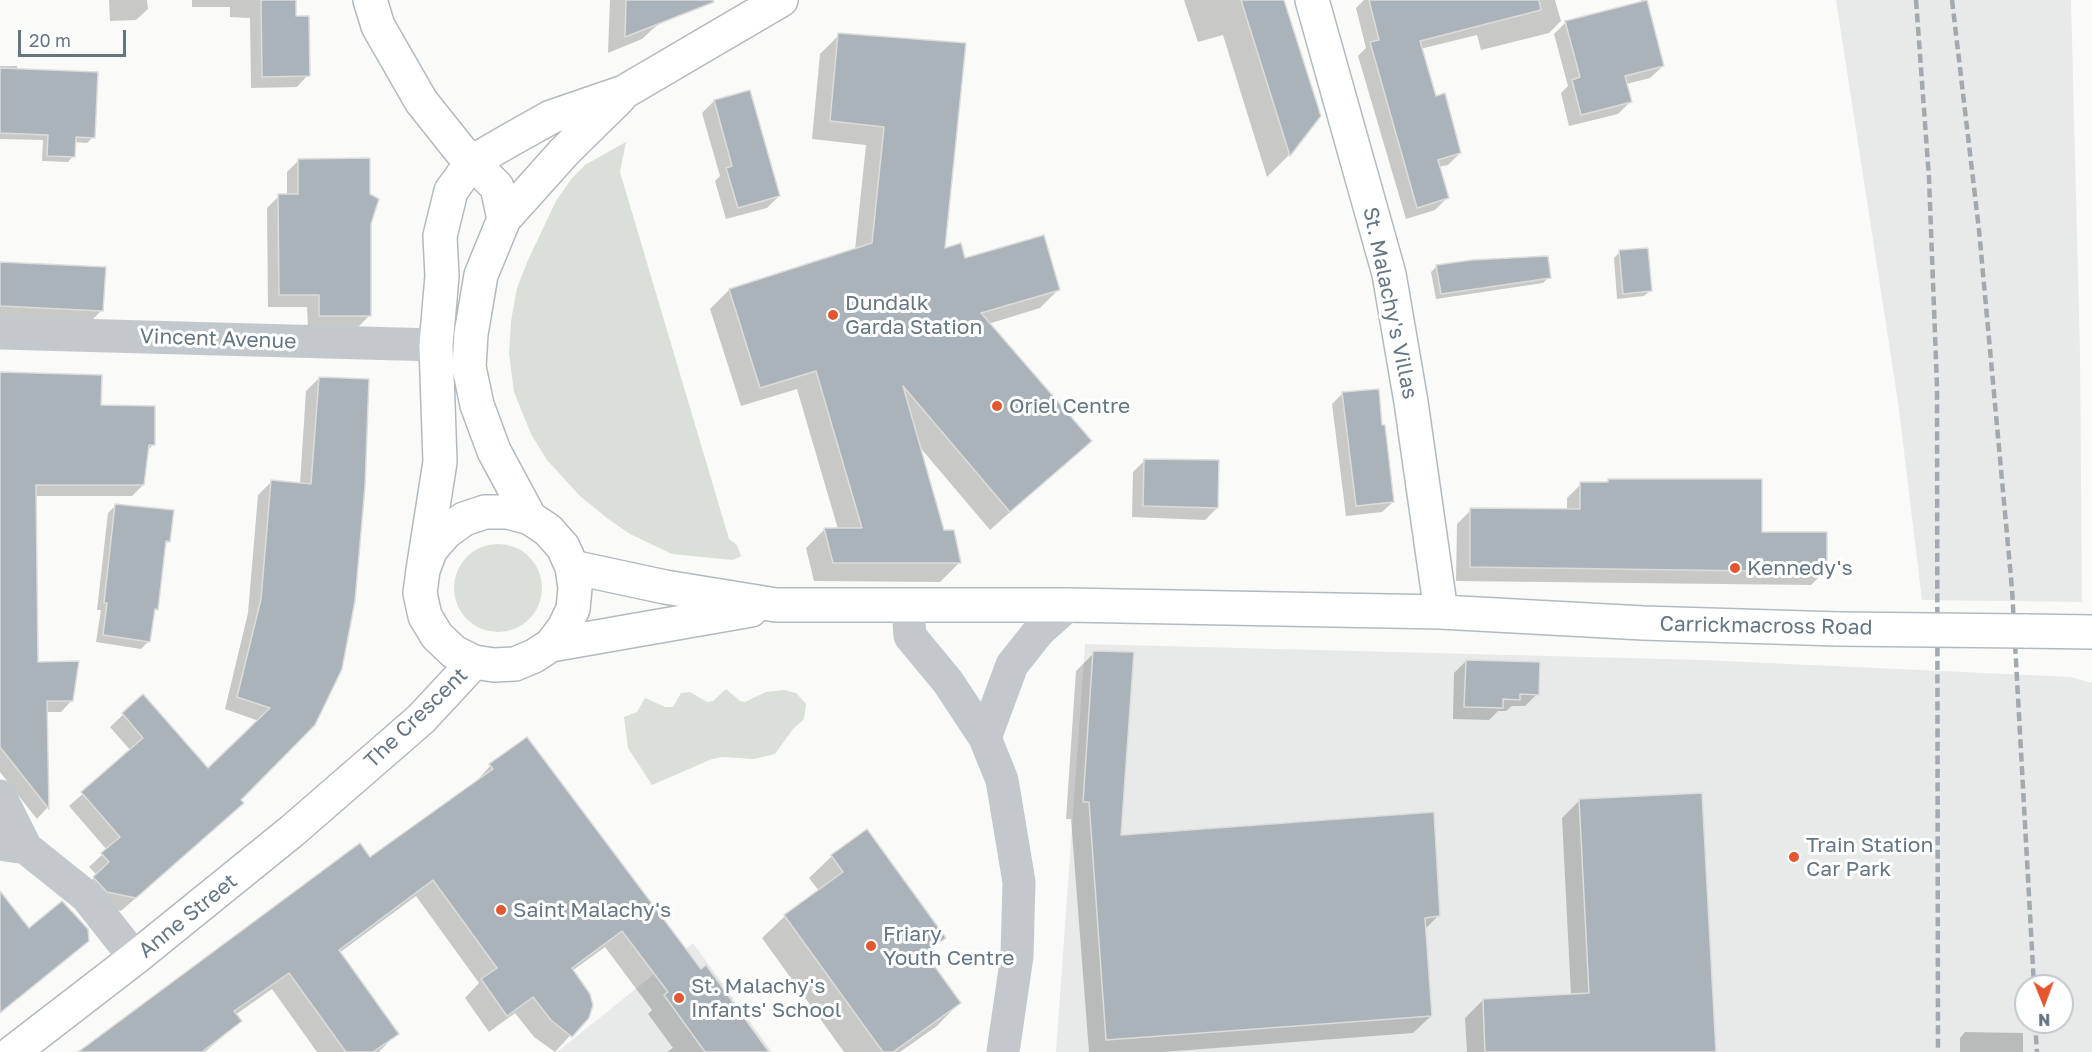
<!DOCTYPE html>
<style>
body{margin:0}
#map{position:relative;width:2092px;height:1052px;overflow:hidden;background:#fafaf8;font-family:"Golos Text",sans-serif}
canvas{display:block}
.north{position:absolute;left:2014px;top:974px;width:60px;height:60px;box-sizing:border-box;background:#fff;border:2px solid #c1c8cd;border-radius:50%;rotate:179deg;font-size:16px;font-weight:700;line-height:24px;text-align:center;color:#657683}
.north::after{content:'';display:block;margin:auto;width:21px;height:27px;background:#e4572e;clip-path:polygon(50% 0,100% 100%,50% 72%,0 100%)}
.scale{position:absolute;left:18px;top:30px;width:108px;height:27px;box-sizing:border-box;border:3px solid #657683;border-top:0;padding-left:8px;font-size:18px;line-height:21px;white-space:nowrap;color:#657683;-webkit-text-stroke:4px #fff;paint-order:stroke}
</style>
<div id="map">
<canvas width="2092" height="1052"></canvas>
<div class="north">N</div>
<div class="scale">20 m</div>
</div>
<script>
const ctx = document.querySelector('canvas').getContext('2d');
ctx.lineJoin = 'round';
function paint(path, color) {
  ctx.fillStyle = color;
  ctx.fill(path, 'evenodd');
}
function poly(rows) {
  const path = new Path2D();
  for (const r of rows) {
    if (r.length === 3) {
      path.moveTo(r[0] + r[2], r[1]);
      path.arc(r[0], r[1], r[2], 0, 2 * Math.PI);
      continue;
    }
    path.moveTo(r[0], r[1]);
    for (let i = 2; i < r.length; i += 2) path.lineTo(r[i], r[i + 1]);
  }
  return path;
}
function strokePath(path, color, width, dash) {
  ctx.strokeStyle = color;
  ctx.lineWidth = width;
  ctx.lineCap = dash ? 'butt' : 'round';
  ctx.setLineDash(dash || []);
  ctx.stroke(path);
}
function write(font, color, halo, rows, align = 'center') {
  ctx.font = font + ' "Golos Text",sans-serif';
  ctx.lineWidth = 6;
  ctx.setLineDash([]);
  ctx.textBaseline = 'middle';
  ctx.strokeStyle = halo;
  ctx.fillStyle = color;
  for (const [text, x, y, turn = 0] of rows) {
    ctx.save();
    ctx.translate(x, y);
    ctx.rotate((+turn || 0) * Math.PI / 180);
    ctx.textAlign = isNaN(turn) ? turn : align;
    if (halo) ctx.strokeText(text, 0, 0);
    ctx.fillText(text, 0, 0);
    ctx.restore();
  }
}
const built = poly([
 [1836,0,2071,0,2080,353,2082,602,1922,600,1898,402],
 [1085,644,1703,660,2071,677,2092,683,2092,1052,1056,1052],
 [2026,986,2062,986,2062,1022,2026,1022],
 [693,943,772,1052,557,1052]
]);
const green = poly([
 [626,142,620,172,729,539,737,545,741,556,733,560,672,554,630,534,607,518,580,496,547,460,531,434,514,392,509,353,511,321,517,288,528,260,556,201,572,178,585,165],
 [498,588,44],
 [726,689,740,701,745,702,766,692,784,690,796,693,806,704,804,719,793,729,775,754,754,759,722,757,712,759,652,785,628,748,624,717,637,712,645,698,665,707,673,707,681,693,690,692,707,702,713,701]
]);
const shadow = poly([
 [109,0,147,0,148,9,136,20,110,21],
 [192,0,294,0,294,18,308,75,297,87,251,88,250,18,230,17,230,7,192,7],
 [610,0,699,0,655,27,642,39,608,53],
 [1184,0,1283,0,1319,116,1289,155,1267,177,1223,35,1198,42],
 [1364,0,1555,0,1561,21,1549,33,1481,50,1477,35,1420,49,1435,98,1460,153,1448,165,1438,167,1447,198,1435,210,1406,219,1358,56,1366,48,1356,8],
 [1641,0,1645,0,1663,66,1650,78,1626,84,1630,102,1618,114,1569,126,1561,93,1568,86,1554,34,1566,22,1642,3],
 [839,35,965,45,943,250,964,260,1059,289,1040,308,988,324,1090,441,990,530,918,445,943,532,959,563,940,582,814,581,806,548,825,529,838,529,797,389,741,406,710,309,729,290,855,250,866,145,812,139,820,54],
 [0,66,17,66,17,70,93,137,87,143,74,142,73,156,68,162,42,161,43,140,0,139],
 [714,101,779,196,767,208,726,219,715,181,720,176,702,113],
 [299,160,369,223,370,315,358,327,308,328,307,307,268,307,267,208,279,196,287,195,287,172],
 [1620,252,1650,291,1644,296,1617,299,1614,258],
 [0,264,102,310,90,322,0,318],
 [1437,266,1549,277,1543,283,1436,299,1431,272],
 [0,374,100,407,153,445,147,451,143,485,132,496,34,496,37,664,72,700,61,712,46,712,47,808,37,819,0,772],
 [319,378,364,486,239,800,229,816,121,911,94,905,81,891,97,875,89,867,107,850,69,806,131,751,110,727,143,696,207,770,259,721,225,709,248,613,258,495,271,482,300,484,306,391],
 [1342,394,1380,427,1393,502,1382,512,1346,516,1332,404],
 [1145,460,1217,508,1205,520,1132,517,1133,472],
 [1609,481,1760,533,1825,571,1811,585,1456,581,1457,524,1471,510,1567,511,1567,498,1581,484,1606,484],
 [116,505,169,541,164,545,156,609,153,612,149,641,141,649,96,642,101,610,97,610,108,513],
 [1094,653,1120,836,1439,915,1424,930,1431,1016,1413,1033,1163,1052,1089,1052,1071,819,1066,819,1076,671],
 [1466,661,1537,694,1525,706,1512,706,1506,711,1498,711,1489,720,1453,719,1454,673],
 [490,766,701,971,767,1052,667,1052,673,1048,648,1014,652,1010,605,947,572,971,587,1017,555,1052,534,1037,515,1013,489,1032,465,998,479,983,416,896,339,953,397,1033,379,1052,317,1052,272,989,235,1015,240,1021,205,1052,82,1052,370,860,474,784],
 [1580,800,1715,1052,1467,1052,1465,1018,1483,1000,1571,995,1562,818],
 [832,856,944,938,926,957,959,1003,937,1026,900,1052,844,1052,762,938,785,916,819,891,809,878],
 [62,903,87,930,87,941,0,1013,0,920,28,930],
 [1965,1032,2023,1033,2023,1052,1960,1052,1960,1038]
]);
const building = poly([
 [261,0,296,0,296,16,309,16,310,76,262,77,261,0],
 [626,0,713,0,714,2,625,37,626,0],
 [1241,0,1284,0,1321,116,1290,156,1241,0],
 [1369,0,1539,0,1541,10,1420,41,1436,96,1445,93,1461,153,1438,160,1449,198,1417,208,1370,42,1379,40,1369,0],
 [1647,0,1664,66,1625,76,1632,102,1581,115,1572,80,1580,77,1565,21,1647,0],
 [838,33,966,43,945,248,961,243,965,258,1044,235,1060,290,981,313,1092,441,1010,512,903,386,944,530,954,530,961,563,833,563,824,528,862,528,816,371,760,388,729,289,872,243,884,127,830,121,838,33],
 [0,68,98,72,95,138,76,137,75,157,47,156,48,135,0,133,0,68],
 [750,90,780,196,738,208,726,168,732,166,714,100,750,90],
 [370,158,370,194,379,199,371,224,371,316,319,316,319,295,279,295,278,194,298,194,298,159,370,158],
 [1648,248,1652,291,1623,294,1619,250,1648,248],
 [1548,256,1551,278,1441,294,1436,265,1472,260,1548,256],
 [0,262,106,267,103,311,0,306,0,262],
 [0,372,102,375,101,405,155,406,155,445,149,445,144,485,36,485,38,662,79,661,73,701,47,701,49,809,0,747,0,372],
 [319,377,369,379,365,486,355,601,342,669,315,725,241,800,244,803,136,898,107,892,93,877,109,862,101,853,120,837,81,792,143,738,122,713,143,694,208,768,270,708,237,697,261,599,271,480,311,484,319,377],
 [1379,389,1382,425,1385,425,1394,502,1356,506,1342,392,1379,389],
 [1144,459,1219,460,1218,508,1143,506,1144,459],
 [1608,479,1762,479,1762,532,1827,532,1827,572,1470,567,1470,508,1580,509,1580,482,1608,482,1608,479],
 [115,504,174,510,170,542,166,541,158,610,155,609,150,642,103,635,107,603,104,603,115,504],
 [1093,651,1134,652,1121,835,1434,812,1440,916,1425,918,1432,1016,1106,1040,1089,802,1083,802,1093,651],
 [1466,660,1540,662,1539,695,1520,694,1520,700,1503,699,1503,708,1464,707,1466,660],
 [527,737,701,969,706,965,769,1052,705,1052,664,995,668,992,622,931,572,968,590,994,593,1005,589,1018,572,1037,551,1020,533,997,507,1016,481,979,497,968,433,880,339,950,399,1034,373,1052,346,1052,289,973,234,1011,242,1021,202,1052,78,1052,360,843,370,857,493,769,489,764,527,737],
 [1702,793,1716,1052,1485,1052,1483,999,1589,993,1579,799,1702,793],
 [867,829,946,938,925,953,961,1003,893,1052,883,1052,784,915,843,872,831,855,867,829],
 [0,891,29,928,62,901,88,929,89,941,0,1013,0,891]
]);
const street = poly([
 [0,333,436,345],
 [908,607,910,636,948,682,985,738,1002,780,1019,882,1017,956,1003,1052],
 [985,738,1012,665,1039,631,1068,605],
 [0,796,26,848],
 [0,844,26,848,86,896,135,958]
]);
const secondary = poly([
 [370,0,378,26,421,101,460,150,497,187,504,219],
 [1312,0,1389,274,1411,402,1441,612],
 [530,518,494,451,477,405,469,367,471,334,481,275,504,219,565,151,619,98],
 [572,567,665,587,776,605,1068,605,1441,612,1643,623,1839,629],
 [423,570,431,549,446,532,464,519,485,512,508,512,530,518,548,530,563,547,572,567,575,588,573,609,564,628,551,645,534,656,515,664,494,665,474,662,454,652,437,636,425,616,420,593,423,570,440,462,436,345,442,276,440,236,451,191,472,162,510,140,551,117,624,92,781,0],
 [2024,631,2092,632],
 [551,645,751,610],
 [13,1052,135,958,292,831,421,719,474,662]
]);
const rail = poly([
 [1916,0,1929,178,1937,386,1938,1052],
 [1952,0,1979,230,2012,589,2034,986],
 [2035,1022,2037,1052]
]);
const secondaryBridge = poly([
 [1839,629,2024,631]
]);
const markers = [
 [833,315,6,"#e4572e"],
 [997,406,6,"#e4572e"],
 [1735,568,6,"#e4572e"],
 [1794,857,6,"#e4572e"],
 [501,910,6,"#e4572e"],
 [871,946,6,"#e4572e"],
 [679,998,6,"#e4572e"]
];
const poiNames = [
 ["Dundalk",845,303],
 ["Garda Station",845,327],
 ["Oriel Centre",1009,406],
 ["Kennedy's",1747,568],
 ["Train Station",1806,845],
 ["Car Park",1806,869],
 ["Saint Malachy's",513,910],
 ["Friary",883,934],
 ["Youth Centre",883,958],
 ["St. Malachy's",691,986],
 ["Infants' School",691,1010]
];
const streetNames = [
 ["St. Malachy's Villas",1390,303,78],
 ["Vincent Avenue",218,339,2],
 ["Carrickmacross Road",1766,626,1],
 ["The Crescent",416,718,-44],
 ["Anne Street",188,916,-39]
];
paint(built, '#e8e9e9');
paint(green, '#dadfd7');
paint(shadow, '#0003');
paint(building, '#aab3b9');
strokePath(building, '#dcdcda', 1.5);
strokePath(secondary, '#b3babf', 36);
strokePath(street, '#c3c8cc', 33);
strokePath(secondary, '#fff', 33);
strokePath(rail, '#a2aab0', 4.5, [9, 4.5]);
strokePath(secondaryBridge, '#b3babf', 36, []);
strokePath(secondaryBridge, '#fff', 33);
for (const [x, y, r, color] of markers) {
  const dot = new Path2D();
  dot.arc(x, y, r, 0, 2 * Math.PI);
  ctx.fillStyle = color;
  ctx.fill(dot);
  strokePath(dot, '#fff', 2);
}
write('21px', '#657683', '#fff', poiNames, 'left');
write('21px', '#657683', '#fff', streetNames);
</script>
